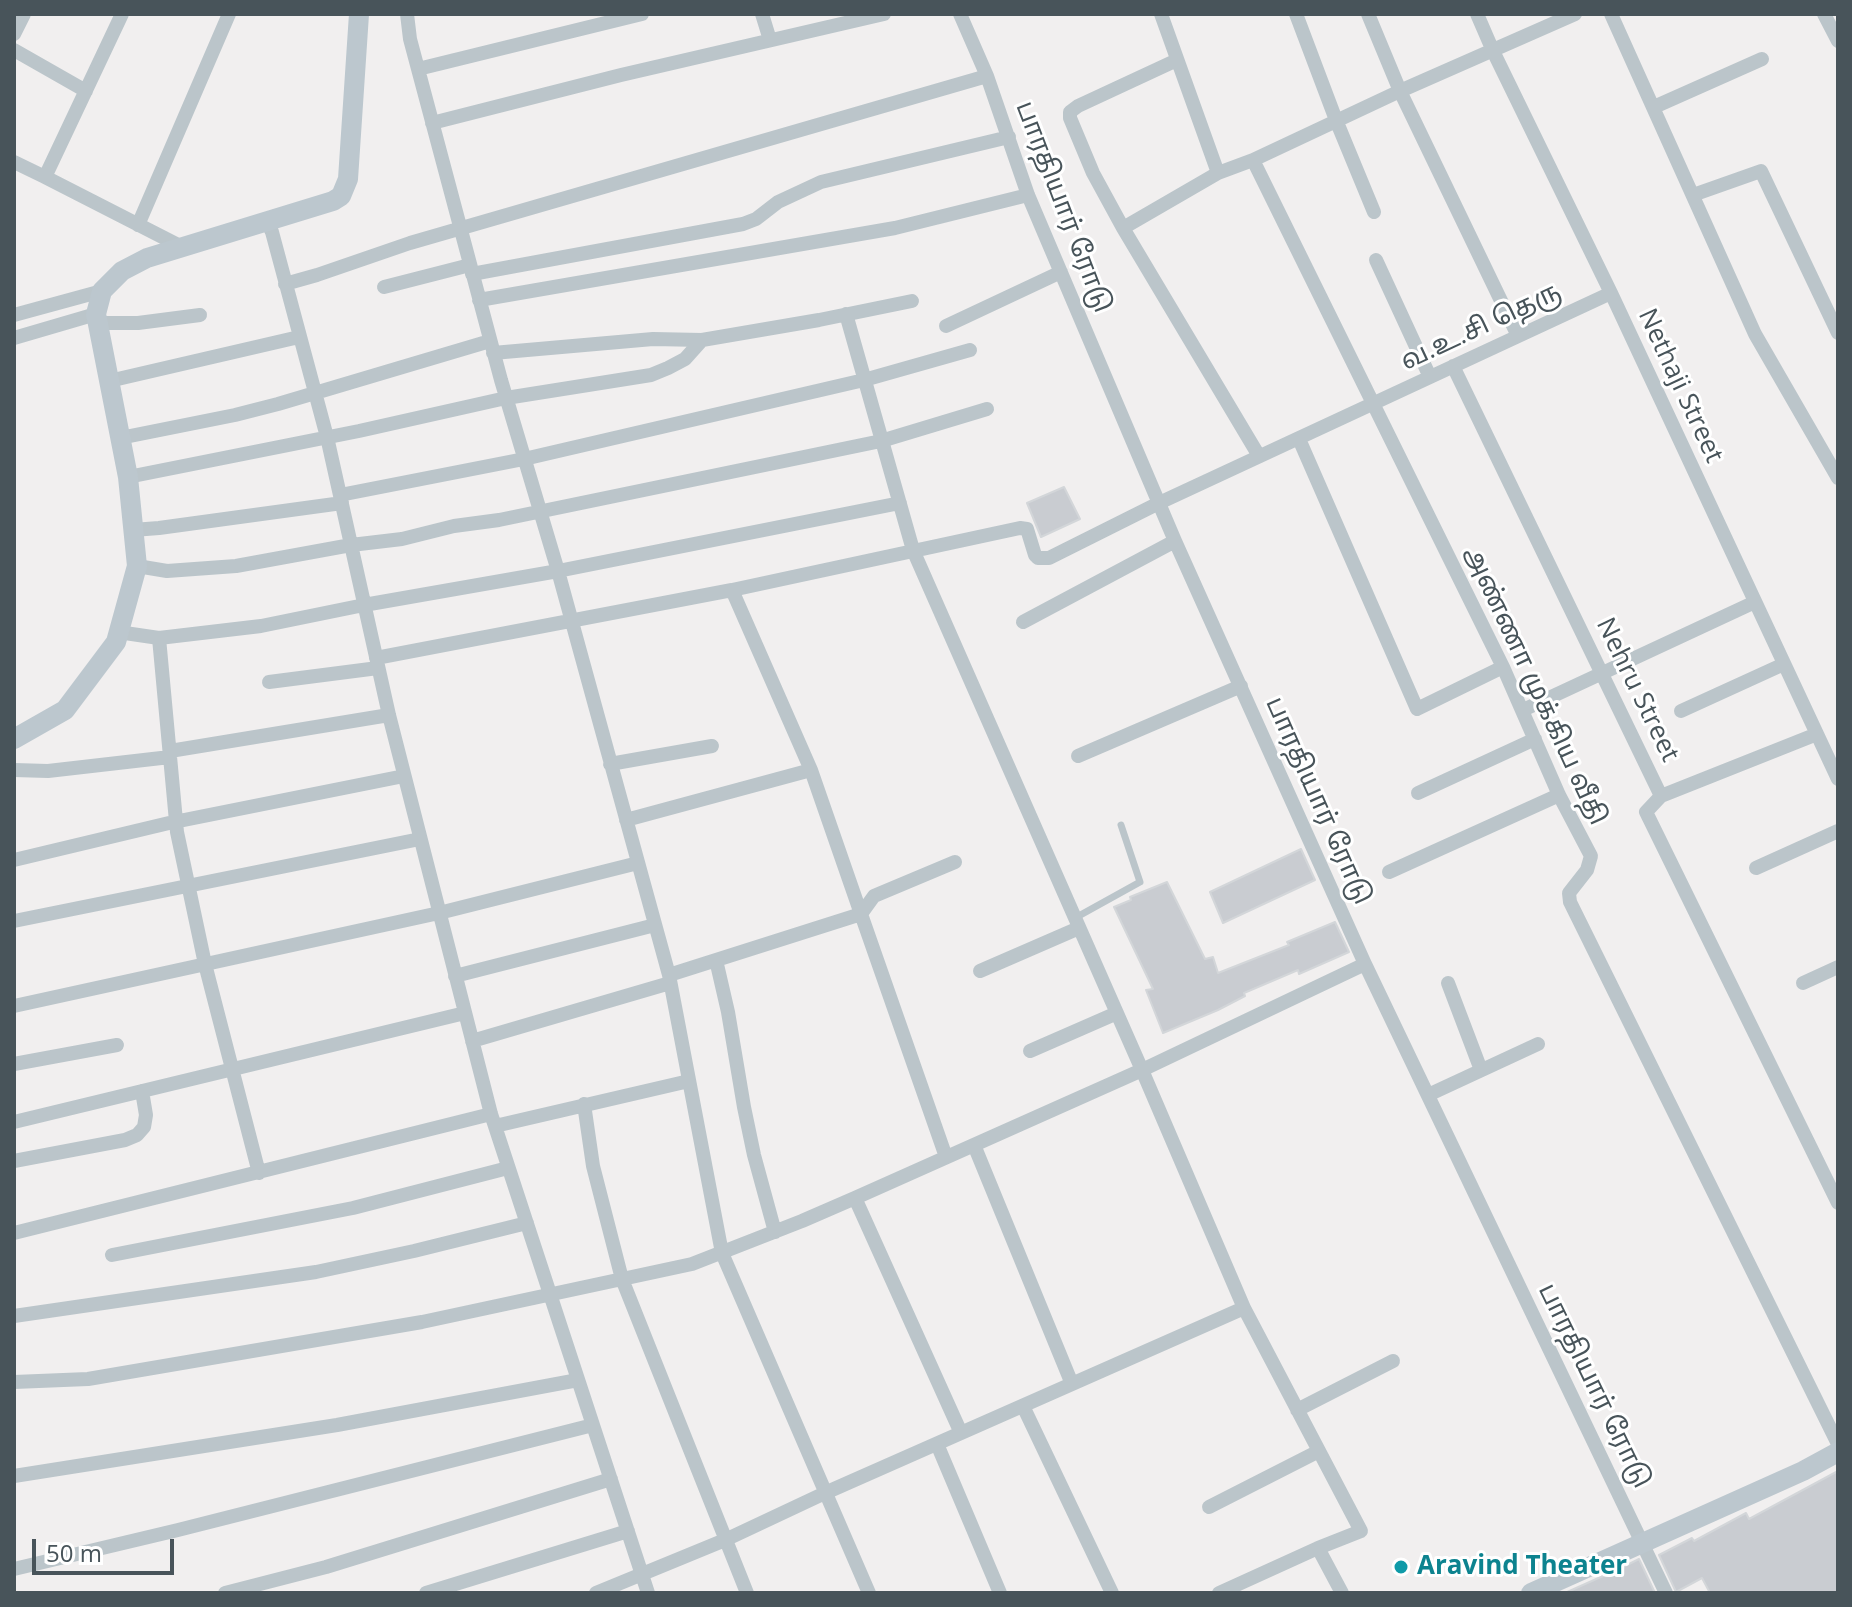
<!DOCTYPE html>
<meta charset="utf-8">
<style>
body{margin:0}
#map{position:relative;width:1852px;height:1607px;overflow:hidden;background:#f1efef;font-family:"Open Sans",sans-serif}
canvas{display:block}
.frame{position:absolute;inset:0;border:16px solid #48545a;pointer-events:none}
.scale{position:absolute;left:32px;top:1539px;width:142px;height:36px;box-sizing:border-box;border:4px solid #48545a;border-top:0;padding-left:10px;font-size:24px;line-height:28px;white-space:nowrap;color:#48545a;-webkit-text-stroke:6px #fff;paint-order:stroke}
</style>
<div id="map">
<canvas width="1852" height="1607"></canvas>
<div class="frame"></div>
<div class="scale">50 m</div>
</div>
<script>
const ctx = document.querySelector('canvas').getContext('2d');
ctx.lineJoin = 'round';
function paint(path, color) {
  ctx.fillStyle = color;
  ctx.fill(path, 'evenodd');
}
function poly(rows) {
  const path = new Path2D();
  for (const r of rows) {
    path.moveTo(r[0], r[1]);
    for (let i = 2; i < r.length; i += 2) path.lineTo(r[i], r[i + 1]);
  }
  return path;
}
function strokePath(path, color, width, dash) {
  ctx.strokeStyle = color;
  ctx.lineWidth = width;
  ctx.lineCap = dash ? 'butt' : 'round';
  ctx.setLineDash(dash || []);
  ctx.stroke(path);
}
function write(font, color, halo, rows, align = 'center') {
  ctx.font = font + ' "Open Sans","Noto Sans Tamil",sans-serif';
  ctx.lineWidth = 6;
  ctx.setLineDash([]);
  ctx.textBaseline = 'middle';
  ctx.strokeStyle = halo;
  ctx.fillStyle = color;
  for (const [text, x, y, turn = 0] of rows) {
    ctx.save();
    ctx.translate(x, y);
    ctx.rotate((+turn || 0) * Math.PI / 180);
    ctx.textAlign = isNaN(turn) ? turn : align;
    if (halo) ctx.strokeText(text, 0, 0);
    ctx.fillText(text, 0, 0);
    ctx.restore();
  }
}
const building = poly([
 [1064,487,1080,519,1041,537,1027,503,1064,487],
 [1301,849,1315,880,1223,923,1210,892,1301,849],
 [1167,882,1205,959,1213,957,1218,973,1289,945,1287,942,1335,922,1349,952,1299,974,1298,970,1244,993,1245,996,1218,1010,1163,1033,1146,990,1153,989,1114,907,1131,900,1130,897,1167,882],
 [1838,1471,1838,1593,1710,1593,1702,1578,1676,1592,1659,1555,1692,1538,1694,1541,1746,1513,1749,1519,1838,1471],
 [1639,1559,1655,1593,1565,1593,1623,1567,1639,1559]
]);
const lane = poly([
 [1075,918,1140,882,1121,825]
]);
const street = poly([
 [762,14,770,40],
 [960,14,987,76,1028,195,1175,541,1365,964,1666,1593],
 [1161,14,1218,173],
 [1296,14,1336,120,1374,212],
 [1368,14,1400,91,1518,336],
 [1477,14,1493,51,1611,293,1838,779],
 [1611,14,1755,334,1838,478],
 [1824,14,1838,41],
 [14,34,24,14],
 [14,50,86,91],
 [418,69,642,14],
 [1654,107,1762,59],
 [432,123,621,75,884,14],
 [1253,160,1503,667,1559,795,1591,856,1587,870,1569,893,1570,902,1838,1444],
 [14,162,45,177,122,14],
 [45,177,182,247],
 [1693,195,1761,171,1838,333],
 [267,221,272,232,327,437,389,715,491,1114,648,1593],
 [138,225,229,14],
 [1123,228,1093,173,1070,118,1070,112,1078,106,1177,60],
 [1376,260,1430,377],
 [472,274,743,224,756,219,778,202,821,182,1009,137],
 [285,284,317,275,410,243,987,76],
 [384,287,470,265],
 [479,300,895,228,1028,195],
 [846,314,913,550,1142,1070,1244,1308,1361,1531,1318,1548,1219,1593],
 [14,315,102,291],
 [98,323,138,323,200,315],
 [946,326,1061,272],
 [14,338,96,314],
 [493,353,653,339,702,340,819,320,912,301],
 [1453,366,1661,796,1646,812,1838,1203],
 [109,381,299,337],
 [120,438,235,415,278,404,490,341],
 [1299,439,1417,709,1503,667],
 [1259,456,1123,228,1218,173,1253,160,1400,91,1575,14],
 [128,477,359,431,506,398,651,375,668,368,685,359,702,340],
 [340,495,524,459,864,380,970,350],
 [133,530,159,528,342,503],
 [137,566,167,571,236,566,351,545,402,539,454,526,499,520,881,441,987,409],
 [732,590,811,770,861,914],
 [1023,622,1175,541],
 [118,632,159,638,177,832,205,964,259,1173],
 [159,638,261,626,364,605,558,571,501,380,410,39,407,14],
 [376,658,732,590,1020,528,1027,529,1035,555,1038,558,1049,558,1159,503,1611,293],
 [269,682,378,668],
 [1523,710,1755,602],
 [1681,711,1784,664],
 [170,751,389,715],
 [1078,756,1241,686],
 [610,764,712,746],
 [14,770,48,771,170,757],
 [1418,793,1535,739],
 [1661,796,1817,734],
 [626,820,811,770],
 [14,860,169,823,404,776],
 [1756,868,1838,831],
 [1389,872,1559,795],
 [861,914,874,896,955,862],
 [14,921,420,839],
 [716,960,728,1012,744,1107,754,1155,775,1232],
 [980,971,1079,928],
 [669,975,861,914,946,1157],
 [455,976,655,925],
 [1448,983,1481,1070],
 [1803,983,1838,967],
 [14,1006,439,913,638,863],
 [472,1041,670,983],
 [1030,1051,1117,1013],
 [14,1064,117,1045],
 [1428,1095,1538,1044],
 [584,1104,593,1166,622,1279,747,1593],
 [14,1122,465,1013],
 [495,1126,689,1081],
 [974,1145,1072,1384],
 [14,1161,125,1140,137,1135,144,1127,146,1115,142,1091],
 [855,1198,961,1433],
 [14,1233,491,1114],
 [112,1255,353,1208,508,1168],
 [14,1316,316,1272,414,1251,527,1223],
 [14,1382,88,1379,422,1322,692,1264,802,1221,855,1198,1142,1070,1365,964],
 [1023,1406,1112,1593],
 [1297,1410,1393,1361],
 [937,1444,1000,1593],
 [14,1476,337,1425,578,1380],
 [1209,1507,1319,1451],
 [1318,1548,1342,1593],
 [14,1569,178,1530,593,1425],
 [225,1593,326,1567,611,1479],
 [426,1593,628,1531],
 [596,1593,725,1540,825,1493,1244,1308],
 [869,1593,722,1253,669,975,558,571,900,503]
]);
const secondary = poly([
 [14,739,65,710,116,642,137,566,128,477,96,314,102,291,122,271,147,258,333,201,341,196,348,179,359,14],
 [1531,1593,1803,1471,1838,1452]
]);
const markers = [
 [1401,1567,8,"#0f9aa8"]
];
const streetNames = [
 ["பாரதியார் ரோடு",1063,207,69],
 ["வ.உ.சி தெரு",1481,327,-25],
 ["Nethaji Street",1680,386,65],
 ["அண்ணா முக்கிய வீதி",1535,686,65],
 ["Nehru Street",1637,690,64],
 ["பாரதியார் ரோடு",1318,801,66],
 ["பாரதியார் ரோடு",1594,1386,64]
];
const cultureNames = [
 ["Aravind Theater",1417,1567]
];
paint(building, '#c9ccd1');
strokePath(building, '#d3d6d9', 2);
strokePath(lane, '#bbc5ca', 7);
strokePath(street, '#bbc5ca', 14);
strokePath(secondary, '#bcc7ce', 20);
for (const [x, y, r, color] of markers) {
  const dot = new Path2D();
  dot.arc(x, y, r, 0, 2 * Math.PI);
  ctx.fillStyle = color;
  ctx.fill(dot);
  strokePath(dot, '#fff', 3);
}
write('26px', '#48545a', '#fff', streetNames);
write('bold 26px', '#0d838f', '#fff', cultureNames, 'left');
</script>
